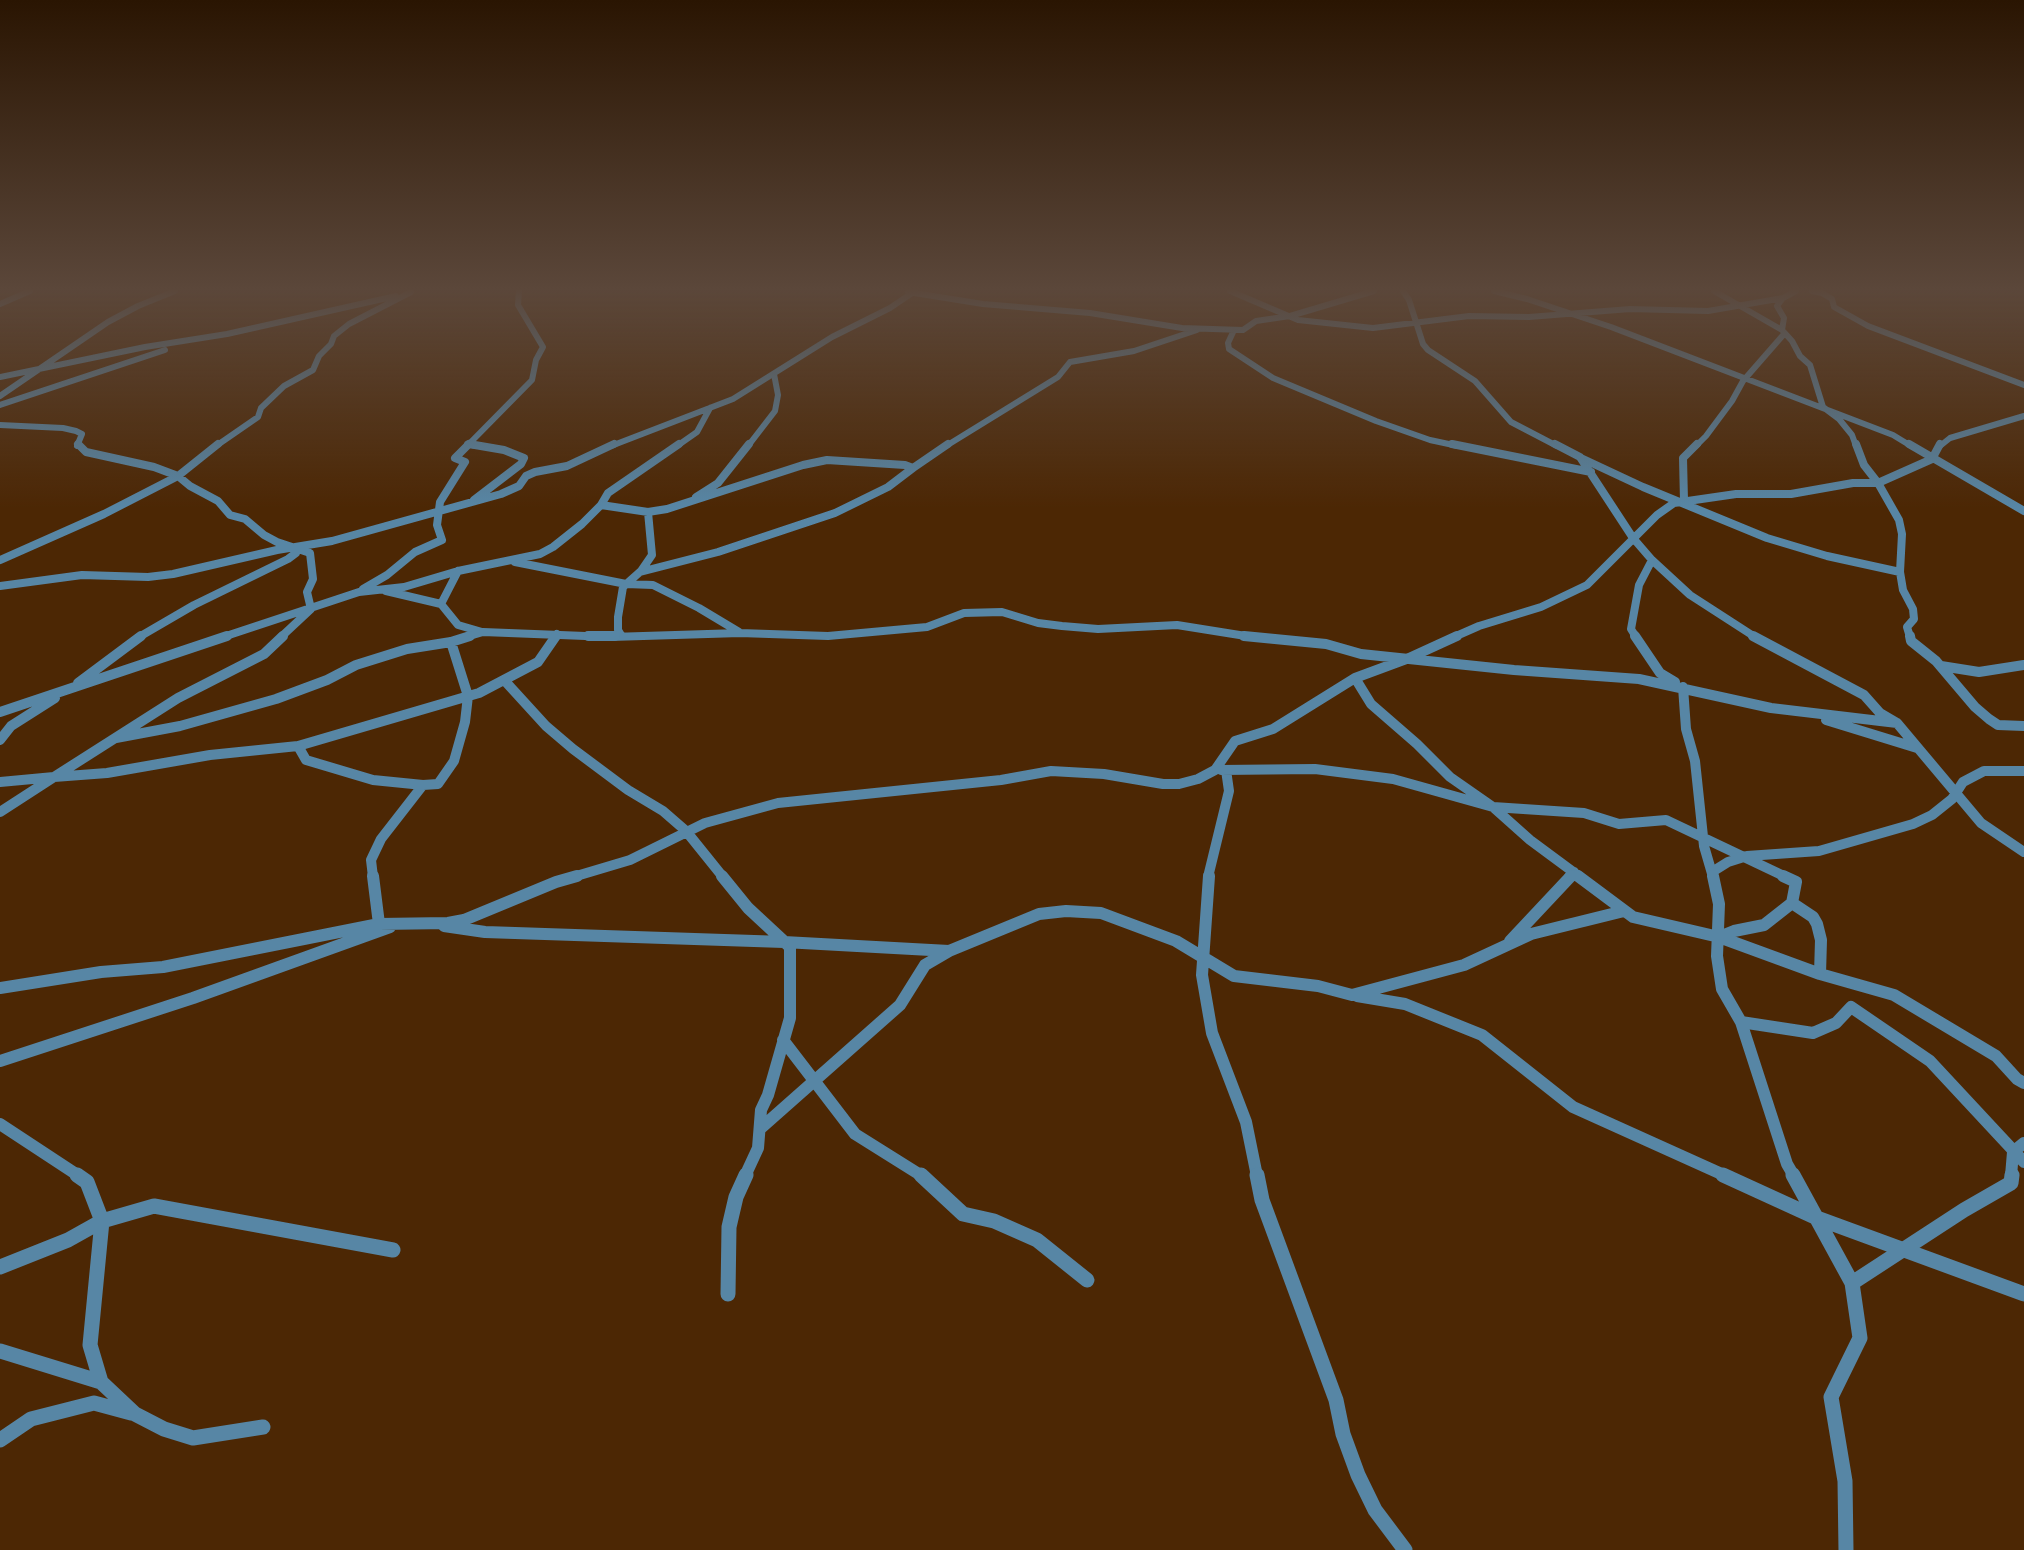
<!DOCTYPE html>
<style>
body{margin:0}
canvas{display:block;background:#4c2704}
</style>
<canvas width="2024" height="1550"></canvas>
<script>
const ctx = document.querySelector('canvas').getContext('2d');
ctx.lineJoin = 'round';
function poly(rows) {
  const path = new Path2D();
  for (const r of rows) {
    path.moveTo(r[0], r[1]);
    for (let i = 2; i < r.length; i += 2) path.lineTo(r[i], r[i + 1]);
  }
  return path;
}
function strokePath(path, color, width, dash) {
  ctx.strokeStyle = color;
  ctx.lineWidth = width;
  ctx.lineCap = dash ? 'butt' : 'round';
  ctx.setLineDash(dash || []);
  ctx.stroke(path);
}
const streetFar4 = poly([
 [1230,291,1298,320,1373,328,1469,316,1529,317,1630,309,1708,311,1783,298],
 [1403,291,1409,300,1423,344,1428,350,1475,381,1511,422,1557,446],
 [1494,291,1527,299,1611,327,1893,435,1911,446],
 [1714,291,1782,330],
 [1796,291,1783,298,1777,306,1784,318,1782,330,1792,341,1800,356,1810,365,1823,407,1839,419,1852,435,1856,446],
 [1812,291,1822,293,1832,299,1834,307,1868,326,2024,385],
 [908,292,983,304,1090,313,1182,328,1243,330,1256,321,1290,316,1374,291],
 [0,304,30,291],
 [1234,330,1228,343,1229,349,1273,378,1376,421,1430,440,1458,446],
 [0,377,145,347,227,334,396,296],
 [0,396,108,322,138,306,175,291],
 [0,405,165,350],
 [0,425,63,428,76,431,82,434,77,446],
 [467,444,476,446],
 [216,446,258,417,261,408,284,386,313,370,319,356,331,344,334,336,349,324,411,292],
 [467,446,532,380,536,360,543,347,518,305,519,291],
 [611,446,733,399,832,337,890,308,915,291],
 [677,446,697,432,710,408],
 [748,446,775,411,778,395,774,374],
 [946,446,1058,377,1070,362,1134,351,1197,330],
 [1696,446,1706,436,1732,401,1743,381,1784,334],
 [1940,446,1950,438,2024,416]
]);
const streetFar3 = poly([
 [78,444,86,452,154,467,178,476,190,486,218,501,230,515,245,519,264,535,277,542,310,553,313,579,307,592,311,609,281,637],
 [469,444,504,450,524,458,521,464,474,500],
 [1452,444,1591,472],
 [1555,444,1580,457,1633,538,1652,560,1690,595,1755,637],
 [1856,444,1864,465,1878,483,1899,520,1902,534,1900,572,1903,590,1913,609,1914,619,1907,627,1910,637],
 [1909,444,2024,511],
 [1581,458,1643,487,1767,538,1827,556,1900,572],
 [696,497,718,483,749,444],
 [1684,501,1683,458,1697,444],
 [601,505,608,493,679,444],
 [0,560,104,514,178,476,218,444],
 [515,562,626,584,653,585,699,608,739,632],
 [640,572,718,552,835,513,888,487,913,468],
 [0,586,82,575,148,577,173,574,277,550,332,541,501,494,519,486,526,476,535,472,567,466,614,444],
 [363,589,387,575,415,552,442,540,437,525,440,502,465,462,455,458,469,444],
 [386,591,441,604,458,625,482,632],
 [441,604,458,571],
 [621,635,618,630,618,617,623,587,641,571,652,555,648,512],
 [139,637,194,605,288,559,296,553,297,547],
 [223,637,359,592,404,587,458,571,540,554,553,547,582,524,601,505,648,512,667,509,803,465,827,460,905,465,913,468,948,444],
 [466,637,483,632,611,637,740,633,828,636,927,627,964,613,1002,612,1038,623,1062,626,1098,629,1177,625,1252,637],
 [555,637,557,634],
 [1454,637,1479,626,1541,607,1587,585,1657,515,1674,503,1736,494,1791,494,1853,483,1878,483,1932,459,1940,444],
 [1636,637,1631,629,1639,585,1652,560]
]);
const streetFar2 = poly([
 [588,636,615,636],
 [1244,636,1326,644,1361,654,1514,670,1639,679,1771,708,1897,723],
 [1635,636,1660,673,1675,682],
 [1753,636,1864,695,1880,713,1897,723,1981,823,2024,852],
 [1910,636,1911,641,1936,661,1975,707,1989,719,1998,725,2024,726],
 [1941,666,1979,672,2024,665],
 [1355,678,1371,704,1417,744,1450,777,1493,807,1530,840,1580,877],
 [504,680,546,726,573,749,628,790,663,811,686,831,723,877],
 [78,683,141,636],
 [1683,687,1686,729,1695,761,1704,846,1713,877],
 [0,712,227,636],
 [1826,720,1917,748],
 [116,738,180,726,276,699,327,680,356,665,407,649,451,642,470,636],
 [0,740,11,726,55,698],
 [298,746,306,760,373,780,423,785],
 [1221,770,1315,769,1393,779,1493,807,1584,813,1619,824,1666,820,1786,877],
 [0,782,54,777,178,698,264,654,283,636],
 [0,812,54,777,107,773,210,755,298,746,479,693,538,662,556,636],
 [1712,872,1728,862,1747,856,1819,851,1913,824,1932,815,1952,799,1963,782,1984,771,2024,771],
 [373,877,371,860,381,839,423,785,438,784,454,761,465,722,468,696,451,642],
 [573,877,630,860,705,823,778,803,1001,780,1051,771,1104,774,1163,784,1179,784,1198,779,1215,770,1235,741,1273,729,1355,678,1409,658,1457,636],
 [1208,877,1229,791,1226,770],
 [1569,877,1574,872]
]);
const streetFar1 = poly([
 [373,876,379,924],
 [722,876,748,908,790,947,790,1018,768,1095,761,1110,758,1148,745,1176],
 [1209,876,1202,975,1212,1033,1246,1122,1257,1176],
 [1578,876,1633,917,1719,937,1820,974,1894,995,1996,1056,2017,1079,2024,1083],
 [1713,876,1719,904,1717,956,1722,989,1741,1022,1787,1164,1794,1176],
 [1783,876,1796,882,1792,903],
 [444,926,485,932,784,942,949,951,1039,914,1066,911,1101,913,1176,941,1234,976,1318,986,1352,995,1464,965,1531,934,1624,911],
 [1719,937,1734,931,1764,925,1792,903,1813,917,1817,924,1821,940,1820,974],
 [1510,941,1571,876],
 [0,988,101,972,163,967,379,924,448,923,464,920,556,882,577,876],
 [1357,996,1405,1004,1482,1035,1573,1107,1726,1176],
 [1741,1022,1813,1033,1836,1023,1851,1007,1930,1061,2024,1162],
 [783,1040,855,1134,922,1176],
 [0,1061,193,998,390,927],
 [0,1124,79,1176],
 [761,1128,900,1005,925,965,949,951],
 [2011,1176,2013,1152,2024,1143]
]);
const street = poly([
 [77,1175,87,1182,102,1221,90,1345,101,1382,135,1414,164,1429,193,1438,263,1427],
 [921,1175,963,1214,994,1221,1037,1240,1087,1280],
 [1257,1175,1262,1200,1336,1400,1343,1434,1358,1475,1375,1510,1405,1550],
 [1723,1175,1817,1218,2024,1294],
 [1793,1175,1852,1283],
 [0,1267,68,1240,102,1221,154,1206,393,1250],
 [728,1294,729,1227,736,1197,746,1175],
 [0,1351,101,1382],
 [0,1440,31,1419,94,1403,131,1413],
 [1846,1550,1845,1481,1831,1397,1860,1338,1852,1283,1964,1210,2011,1183,2012,1175]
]);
strokePath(streetFar4, '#5786a5', 6);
strokePath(streetFar3, '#5786a5', 8);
strokePath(streetFar2, '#5786a5', 10);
strokePath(streetFar1, '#5786a5', 12);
strokePath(street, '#5786a5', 15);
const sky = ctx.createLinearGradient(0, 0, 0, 508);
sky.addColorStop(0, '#2a1502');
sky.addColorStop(0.57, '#5b473a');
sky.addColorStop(1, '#5b473a00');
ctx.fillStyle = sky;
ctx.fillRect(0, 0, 2024, 508);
</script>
